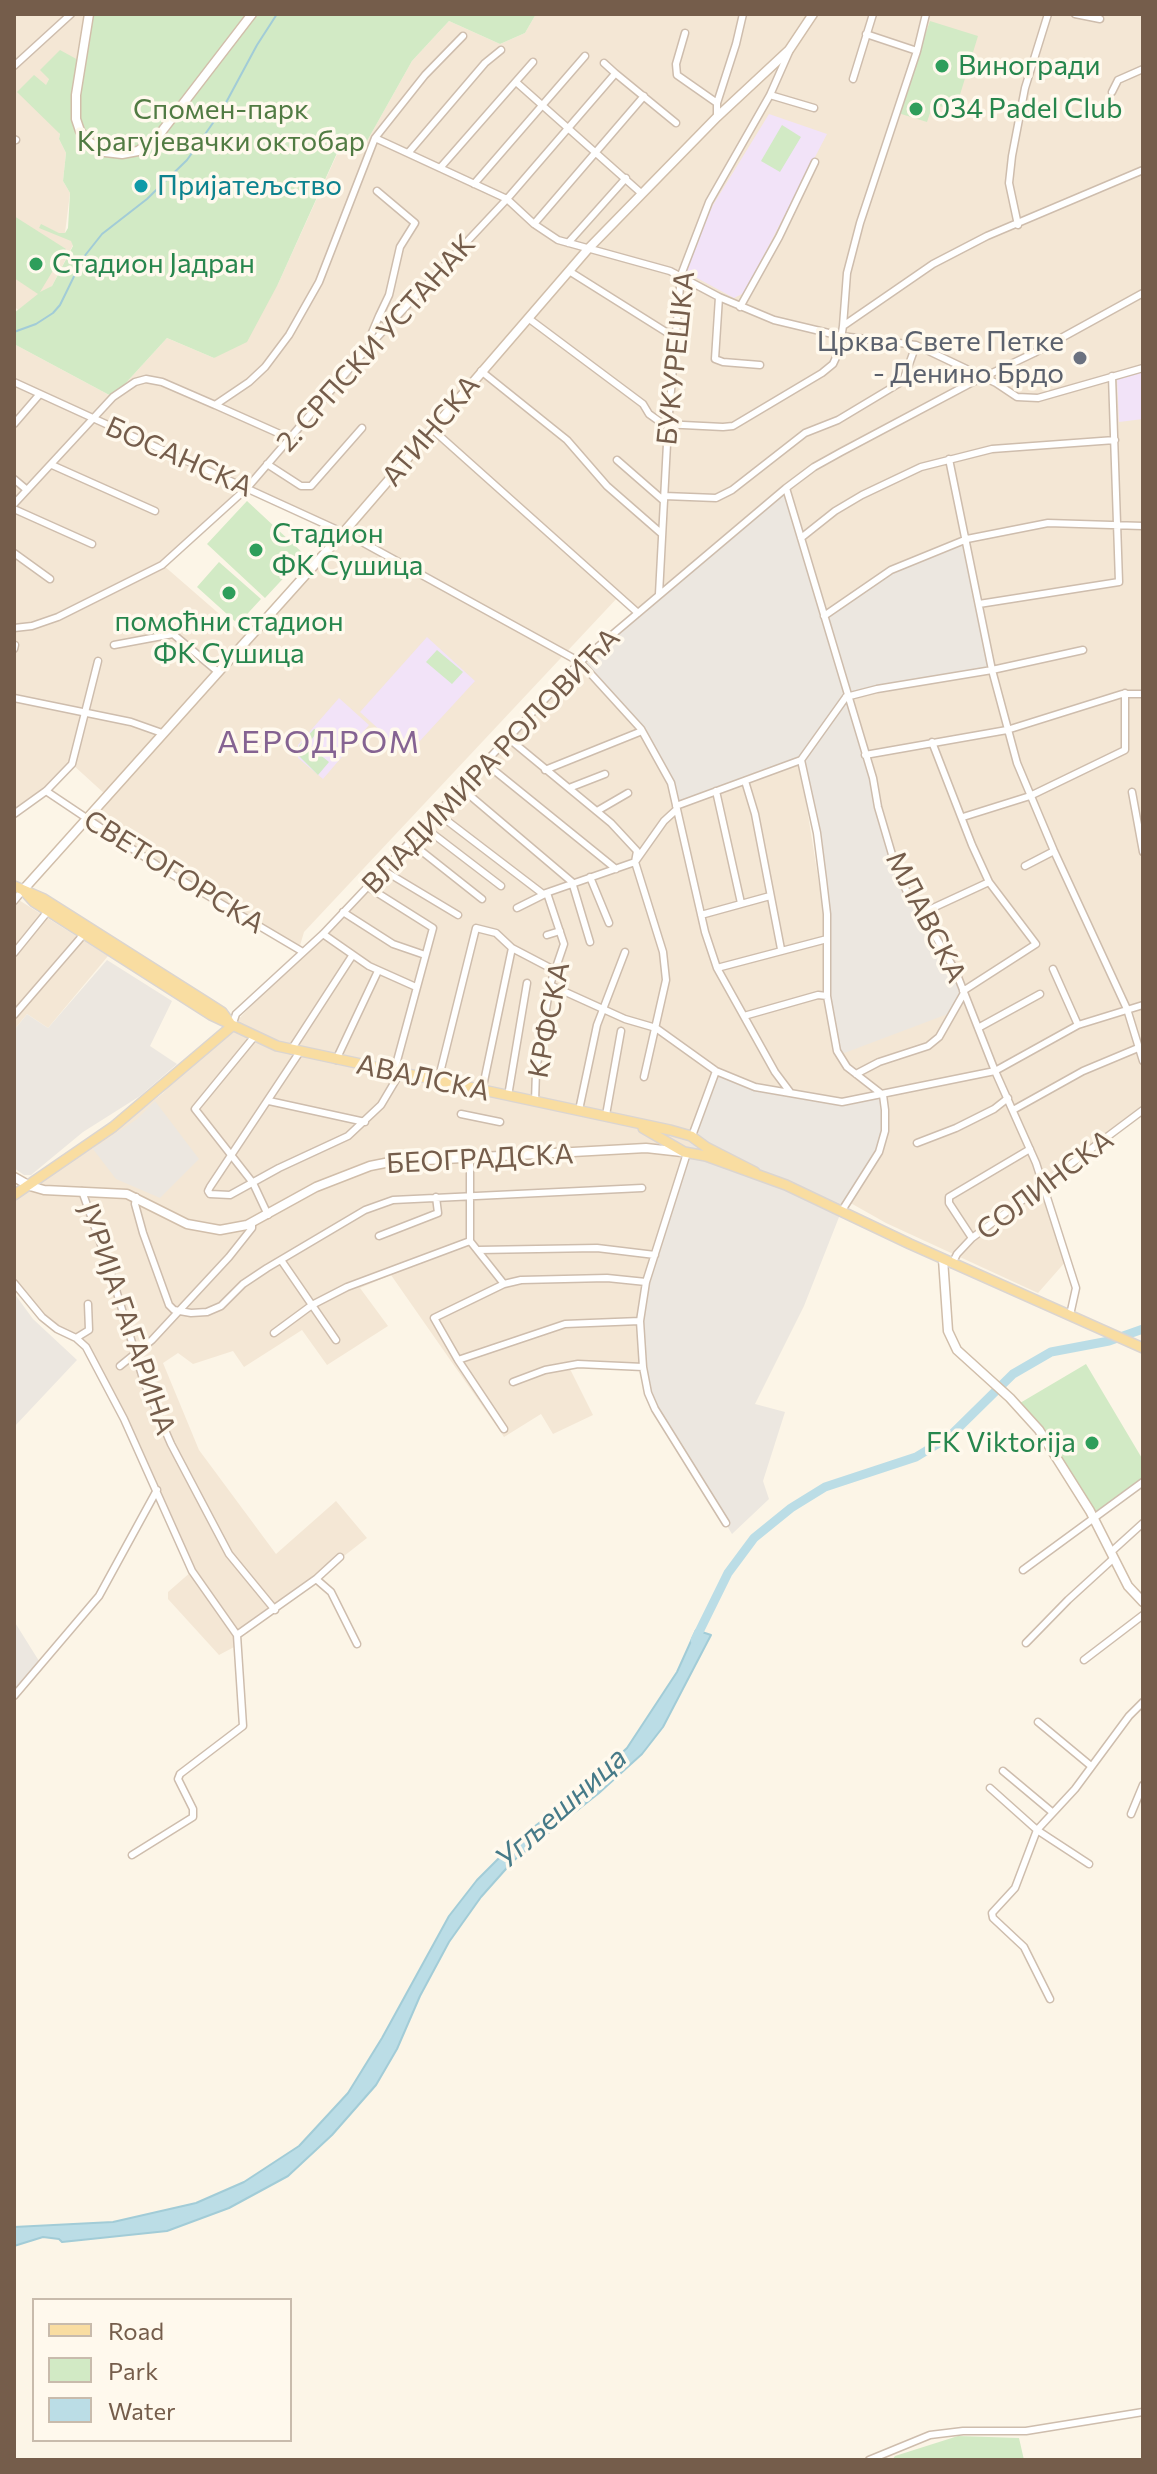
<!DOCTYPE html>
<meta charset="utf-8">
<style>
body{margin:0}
#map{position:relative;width:1157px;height:2474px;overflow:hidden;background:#fcf5e7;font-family:Commissioner,sans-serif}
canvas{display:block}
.frame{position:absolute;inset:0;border:16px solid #755d4b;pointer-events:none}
.legend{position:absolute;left:32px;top:2298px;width:260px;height:144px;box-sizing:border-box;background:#fff9ed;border:2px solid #c8bbac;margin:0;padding:10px 14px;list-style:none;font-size:24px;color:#755d4b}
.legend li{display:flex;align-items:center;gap:16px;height:40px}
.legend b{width:40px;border:2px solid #c8bbac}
</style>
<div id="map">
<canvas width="1157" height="2474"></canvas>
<div class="frame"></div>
<ul class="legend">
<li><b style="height:10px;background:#f9dda1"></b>Road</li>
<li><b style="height:22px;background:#d2eac5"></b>Park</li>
<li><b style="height:22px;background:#bbdde6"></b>Water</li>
</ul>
</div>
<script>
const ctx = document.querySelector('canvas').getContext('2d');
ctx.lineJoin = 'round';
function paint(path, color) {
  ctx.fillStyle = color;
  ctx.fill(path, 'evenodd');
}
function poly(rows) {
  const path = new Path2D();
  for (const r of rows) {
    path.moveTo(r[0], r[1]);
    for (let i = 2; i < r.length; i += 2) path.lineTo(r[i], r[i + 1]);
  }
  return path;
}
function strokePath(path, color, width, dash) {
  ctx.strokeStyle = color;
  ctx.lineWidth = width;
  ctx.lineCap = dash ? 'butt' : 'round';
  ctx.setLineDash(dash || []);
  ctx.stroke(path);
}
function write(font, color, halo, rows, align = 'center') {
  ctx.font = font + ' Commissioner,sans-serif';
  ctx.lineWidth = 7;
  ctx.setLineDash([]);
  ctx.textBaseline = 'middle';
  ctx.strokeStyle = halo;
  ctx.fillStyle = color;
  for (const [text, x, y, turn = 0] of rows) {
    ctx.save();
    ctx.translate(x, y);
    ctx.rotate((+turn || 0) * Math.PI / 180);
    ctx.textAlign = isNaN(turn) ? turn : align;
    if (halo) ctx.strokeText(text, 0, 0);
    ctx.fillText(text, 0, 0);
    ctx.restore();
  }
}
const residential = poly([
 [14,14,89,14,81,61,49,79,46,86,60,135,59,139,66,153,63,181,70,193,65,233,58,233,42,225,72,241,73,245,52,286,18,310,14,306],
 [536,14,1143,14,1143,1107,1134,1117,1041,1182,1067,1260,1038,1293,886,1223,847,1201,673,1199,643,1279,639,1319,639,1364,567,1363,593,1415,553,1434,541,1414,504,1437,391,1275,360,1288,388,1326,327,1365,302,1330,244,1367,233,1351,193,1364,178,1353,163,1363,199,1450,276,1554,336,1501,367,1538,275,1610,237,1635,236,1646,219,1655,168,1599,168,1592,192,1571,157,1490,86,1347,57,1329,14,1283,14,1193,30,1186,93,1148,163,1093,191,1060,232,1026,580,662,799,758,824,915,839,1054,896,868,824,616,638,613,619,596,304,932,299,949,87,818,106,795,72,764,14,814,14,344,113,397,167,338,214,358,278,284,343,141,362,150,412,61,449,21,500,44,525,33],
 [247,488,343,533,247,638,163,565],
 [14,897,108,956,48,1028,27,1014,14,1030]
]);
const industrial = poly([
 [786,488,824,616,891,570,967,539,992,670,847,697,896,868,963,989,953,1012,839,1055,830,1008,817,833,801,761,676,806,671,783,641,729,580,662],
 [107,960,172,1001,150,1046,177,1064,140,1096,83,1132,31,1175,24,1175,14,1168,14,1030,27,1014,48,1028],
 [716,1071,755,1087,842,1102,883,1095,885,1103,881,1145,841,1212,804,1306,755,1404,785,1412,763,1481,769,1499,732,1534,655,1409,644,1375,641,1308,703,1102],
 [155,1101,199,1159,160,1198,116,1179,93,1149,137,1119],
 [14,1293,33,1319,77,1360,14,1427],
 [14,1621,39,1661,14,1690]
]);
const education = poly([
 [769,114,827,134,744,293,734,298,684,271,713,205],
 [1143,372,1143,419,1119,422,1117,378,1121,375],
 [427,637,475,681,407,755,360,712],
 [339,698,369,725,323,779,298,758,298,745]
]);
const green = poly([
 [89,14,536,14,525,33,500,44,449,21,412,61,362,150,342,142,278,284,247,342,214,358,167,338,113,397,14,344,14,313,38,294,14,278,14,216,66,249,40,292,52,286,73,246,71,241,39,228,41,224,59,233,65,233,68,228,70,193,63,181,66,153,59,139,60,134,17,92,34,75,46,85,49,79,40,70,60,50,80,61],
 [930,21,978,36,955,111,933,104,927,122,898,113],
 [782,125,801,137,780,172,761,161],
 [247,501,305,555,265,598,207,544],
 [219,562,261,599,238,624,197,587],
 [437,650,463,672,452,684,426,662],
 [314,729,318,730,308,745,329,762,318,775,299,756,299,746],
 [1086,1364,1143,1460,1143,1479,1095,1512,1040,1427,1020,1403],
 [958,2436,1019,2438,1024,2460,892,2460,895,2456]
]);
const water = poly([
 [696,1630,711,1635,663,1727,642,1754,599,1793,513,1861,481,1897,449,1942,420,1996,397,2049,376,2085,332,2135,288,2176,229,2208,167,2231,62,2242,59,2239,43,2237,14,2246,14,2227,113,2222,196,2203,244,2182,299,2146,348,2093,382,2038,449,1916,477,1880,516,1841,585,1787,627,1748,677,1672,696,1630]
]);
const stream = poly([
 [14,332,36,324,53,313,60,305,83,258,102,234,147,199,187,160,222,110,257,45,277,14]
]);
const river = poly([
 [695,1640,728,1573,754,1538,791,1508,825,1487,916,1457,949,1437,1013,1374,1051,1352,1109,1341,1143,1329]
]);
const street = poly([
 [1075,14,1100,19],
 [685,33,676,64,677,75,717,103],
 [866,34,917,51],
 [14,66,71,14],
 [615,73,676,123],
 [853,79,873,14],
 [516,82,641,193],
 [1112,92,1118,80,1143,69],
 [770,95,814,108],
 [717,117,717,103,736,44,743,14],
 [375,138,507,199,534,224,558,240,670,271,719,297,774,320,841,336,916,345,996,383,1017,397,1038,398,1143,368],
 [14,139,16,140],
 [409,152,485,63,501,50],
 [440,168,533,62],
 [474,184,585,56],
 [377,191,415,223,400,247,389,295,379,316,391,323],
 [534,224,644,96],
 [1018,225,1009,183,1012,156,1025,88,1048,14],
 [568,243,626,178],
 [569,271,674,337],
 [719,297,715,359,723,362,760,365],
 [740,307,779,237,815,162],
 [528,318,643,404,649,414,663,424,723,427,733,426,822,373,833,364,839,351,843,326,933,264,987,236,1143,170],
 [843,326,847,273,860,223,917,51,926,14],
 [370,345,371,335,379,316],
 [481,371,567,440,607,486,662,534],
 [905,377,936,379],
 [14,382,353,537,580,662,641,729,671,783,705,932,717,968,775,1072,790,1092],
 [215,405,289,438],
 [14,424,39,395],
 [432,429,638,613],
 [949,459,992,670,1017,763,1054,851,1127,1009,1143,1061],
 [617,460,664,501],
 [267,464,301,486,311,486,362,428],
 [52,465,155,511],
 [14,479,27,490],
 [786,488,873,778,878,807,896,868,907,892,922,913,956,972,995,1071,1036,1163,1076,1288,1070,1315],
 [664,496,716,498,732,490,805,433,838,420,903,381,916,345],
 [14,504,113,397,135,382,146,379,162,382,215,405,249,382,265,367,289,335,319,282,375,138,425,75,463,36],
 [14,509,92,544],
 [801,538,835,511,862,495,921,467,992,449,1115,440],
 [14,553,50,579],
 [659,594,668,425,681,275,709,202,770,95,789,52],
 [979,604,1119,582,1112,376],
 [824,616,891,570,967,539,1048,523,1143,526],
 [14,628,32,626,58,617,162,565,247,488,370,345,507,199,614,75,615,73,604,63],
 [114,645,173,634,217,671],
 [14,649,15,645],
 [846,697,877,689,992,670,1083,650],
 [14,698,131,722,162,733],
 [508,738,611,823,637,851,635,862,663,952,666,980,644,1077],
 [932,742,972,845,989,882,1036,944,963,991],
 [865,755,1007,730,1122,694,1143,694],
 [801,760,817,833,823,880,827,914,827,996,837,1051,847,1067,883,1095,885,1110,885,1131,879,1152,841,1212],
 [485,763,616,869],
 [545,770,642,731],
 [745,781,755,814,781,949],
 [461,788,572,882,590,942],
 [569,788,605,774],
 [46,791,161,868,303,952],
 [716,791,741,903],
 [1132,792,1143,852],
 [676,806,801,760,846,697],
 [597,811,628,793],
 [437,813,543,894,635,862,664,821,676,810],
 [14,814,46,791,72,764,98,661],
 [963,817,1030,796,1125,750,1125,693],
 [424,827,501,886],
 [410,842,482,899],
 [1025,866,1054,851],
 [383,870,458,915],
 [590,877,609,923],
 [368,887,433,928,394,1072],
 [14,901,23,890],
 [517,908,547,893,564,944,550,985,536,1071,535,1102],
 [343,912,393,944,425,955],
 [922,913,989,882],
 [701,915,770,896],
 [323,934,369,966,416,987],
 [547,935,560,931],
 [14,953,48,911],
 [717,968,827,939],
 [1053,969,1078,1025],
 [550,985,625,1019,656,1028,716,1071,755,1087,842,1102,995,1071,1078,1025,1143,1005],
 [14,1015,84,934],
 [744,1016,818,995,827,996],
 [232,1026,236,1014,323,934,580,662,786,488,814,467,841,452,969,384,1034,353,1143,293],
 [978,1028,1040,994],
 [254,1037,195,1109,253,1183,268,1215],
 [291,1050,352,956],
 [299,1053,210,1187,208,1191,210,1194,230,1195,279,1168,348,1136,381,1105,400,1073],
 [336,1060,378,971],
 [856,1074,879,1062,928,1046,939,1037,964,993],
 [438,1081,476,928,496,933,512,948,554,970],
 [482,1091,512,948],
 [508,1096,527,983],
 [269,1101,365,1122],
 [579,1110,597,1025,625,952],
 [1013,1110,1083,1071,1138,1048],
 [461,1114,500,1122],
 [606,1115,621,1031],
 [692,1136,716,1071],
 [917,1143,956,1128,994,1109,1008,1098],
 [687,1153,646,1282,640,1321,643,1367,648,1393,655,1409,726,1523],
 [470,1157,470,1241,504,1284],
 [82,1191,110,1270,144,1382,171,1444,229,1554,275,1610],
 [136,1197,135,1204,143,1233,169,1305,174,1310,191,1313,207,1312,221,1306,243,1284,267,1268,365,1210,393,1200,642,1188],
 [379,1236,438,1213,436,1197],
 [972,1238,949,1203,949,1197,1030,1149],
 [478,1250,597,1248,655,1255],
 [281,1260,336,1340],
 [952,1264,957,1254,972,1238,1143,1110],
 [14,1283,42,1317,57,1329,76,1338,86,1347,124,1419,192,1571,237,1635,243,1726,180,1774,178,1779,193,1809,193,1817,132,1855],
 [274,1333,312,1305,347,1287,470,1241],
 [76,1338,89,1330,88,1304],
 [458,1360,565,1324,640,1321],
 [120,1366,152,1340,229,1257,252,1228,252,1223],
 [513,1382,545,1370,578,1364,643,1367],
 [504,1429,458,1360,434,1318,504,1284,521,1280,607,1278,646,1282],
 [1111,1552,1143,1523],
 [1023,1570,1143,1482],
 [316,1579,331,1592,357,1644],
 [237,1635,316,1579,340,1557],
 [1026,1643,1068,1600,1114,1558],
 [1084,1660,1143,1615],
 [14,1696,99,1596,157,1490],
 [1038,1722,1091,1766],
 [1003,1771,1052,1812],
 [990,1788,1037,1830,1089,1864],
 [1131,1814,1143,1785],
 [1050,1999,1024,1947,993,1918,992,1913,1015,1888,1037,1830,1075,1789,1129,1716,1143,1702],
 [869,2460,930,2435,963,2431,1026,2431,1143,2412]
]);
const secondary = poly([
 [89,14,76,95,76,119,80,131,89,142,105,152,122,154,138,151,159,135,252,14],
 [23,890,343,533,588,249,717,117,789,50,813,14],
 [14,1177,30,1186,44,1190,127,1194,187,1224,220,1230,247,1225,316,1187,370,1166,390,1162,646,1148,682,1152],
 [943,1259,948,1331,957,1350,1010,1398,1039,1430,1090,1511,1128,1586,1143,1602]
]);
const primary = poly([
 [14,886,44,899,208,1003,222,1012,230,1023],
 [23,890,34,902,211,1015,277,1046,670,1130,691,1136,706,1147,755,1172],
 [643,1128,684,1152,706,1156,786,1185,910,1244,1143,1348],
 [14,1195,113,1127,232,1026]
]);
const markers = [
 [942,66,8,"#2e9e5b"],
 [916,109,8,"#2e9e5b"],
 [141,186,8,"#0f9aa8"],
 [36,264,8,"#2e9e5b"],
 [1080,358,8,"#6b7280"],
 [256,550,8,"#2e9e5b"],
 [229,593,8,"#2e9e5b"],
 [1092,1443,8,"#2e9e5b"]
];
const leisureNames = [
 ["Виногради",958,66],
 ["034 Padel Club",932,109],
 ["Стадион Јадран",52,264],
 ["Стадион",272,534],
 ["ФК Сушица",272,566],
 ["помоћни стадион",229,622,"center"],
 ["ФК Сушица",229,654,"center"],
 ["FK Viktorija",1076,1443,"right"]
];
const parkNames = [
 ["Спомен-парк",221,110],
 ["Крагујевачки октобар",221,142]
];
const cultureNames = [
 ["Пријатељство",157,186]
];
const worshipNames = [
 ["Црква Свете Петке",1064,342],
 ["- Денино Брдо",1064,374]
];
const streetNames = [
 ["2. СРПСКИ УСТАНАК",376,343,-48],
 ["БУКУРЕШКА",676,358,-84],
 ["АТИНСКА",431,431,-50],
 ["БОСАНСКА",179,457,24],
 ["ВЛАДИМИРА РОЛОВИЋА",491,761,-46],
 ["СВЕТОГОРСКА",174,872,32],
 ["МЛАВСКА",926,917,63],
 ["КРФСКА",549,1020,-79],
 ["АВАЛСКА",423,1078,12],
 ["БЕОГРАДСКА",480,1159,-3],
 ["СОЛИНСКА",1045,1185,-37],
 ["ЈУРИЈА ГАГАРИНА",127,1319,71]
];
const waterNames = [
 ["Угљешница",561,1808,-42]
];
const quarterNames = [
 ["АЕРОДРОМ",319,742]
];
paint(residential, '#f4e7d5');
paint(industrial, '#ece7e0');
paint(education, '#f2e3f8');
paint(green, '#d2eac5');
paint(water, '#bbdde6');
strokePath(water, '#a2ccd7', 2);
strokePath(stream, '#a2ccd7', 2);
strokePath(river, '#bbdde6', 9);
strokePath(street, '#cebdad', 9);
strokePath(secondary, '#d1beaa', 11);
strokePath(primary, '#dbd5d0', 12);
strokePath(street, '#fff', 6);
strokePath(secondary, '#fff', 8);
strokePath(primary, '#f9dda1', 9);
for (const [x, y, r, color] of markers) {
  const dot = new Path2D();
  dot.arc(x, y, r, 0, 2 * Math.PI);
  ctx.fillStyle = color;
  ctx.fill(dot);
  strokePath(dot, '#fff9ed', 3);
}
write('28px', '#27864d', '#fff9ed', leisureNames, 'left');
write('28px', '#517b43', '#fff9ed', parkNames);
write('28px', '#0d838f', '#fff9ed', cultureNames, 'left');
write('28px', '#5b616d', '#fff9ed', worshipNames, 'right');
write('28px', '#755d4b', '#fff9ed', streetNames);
write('italic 30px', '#467a88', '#fff9ed', waterNames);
ctx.letterSpacing = '2px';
write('32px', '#856392', '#fff9ed', quarterNames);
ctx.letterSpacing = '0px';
</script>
